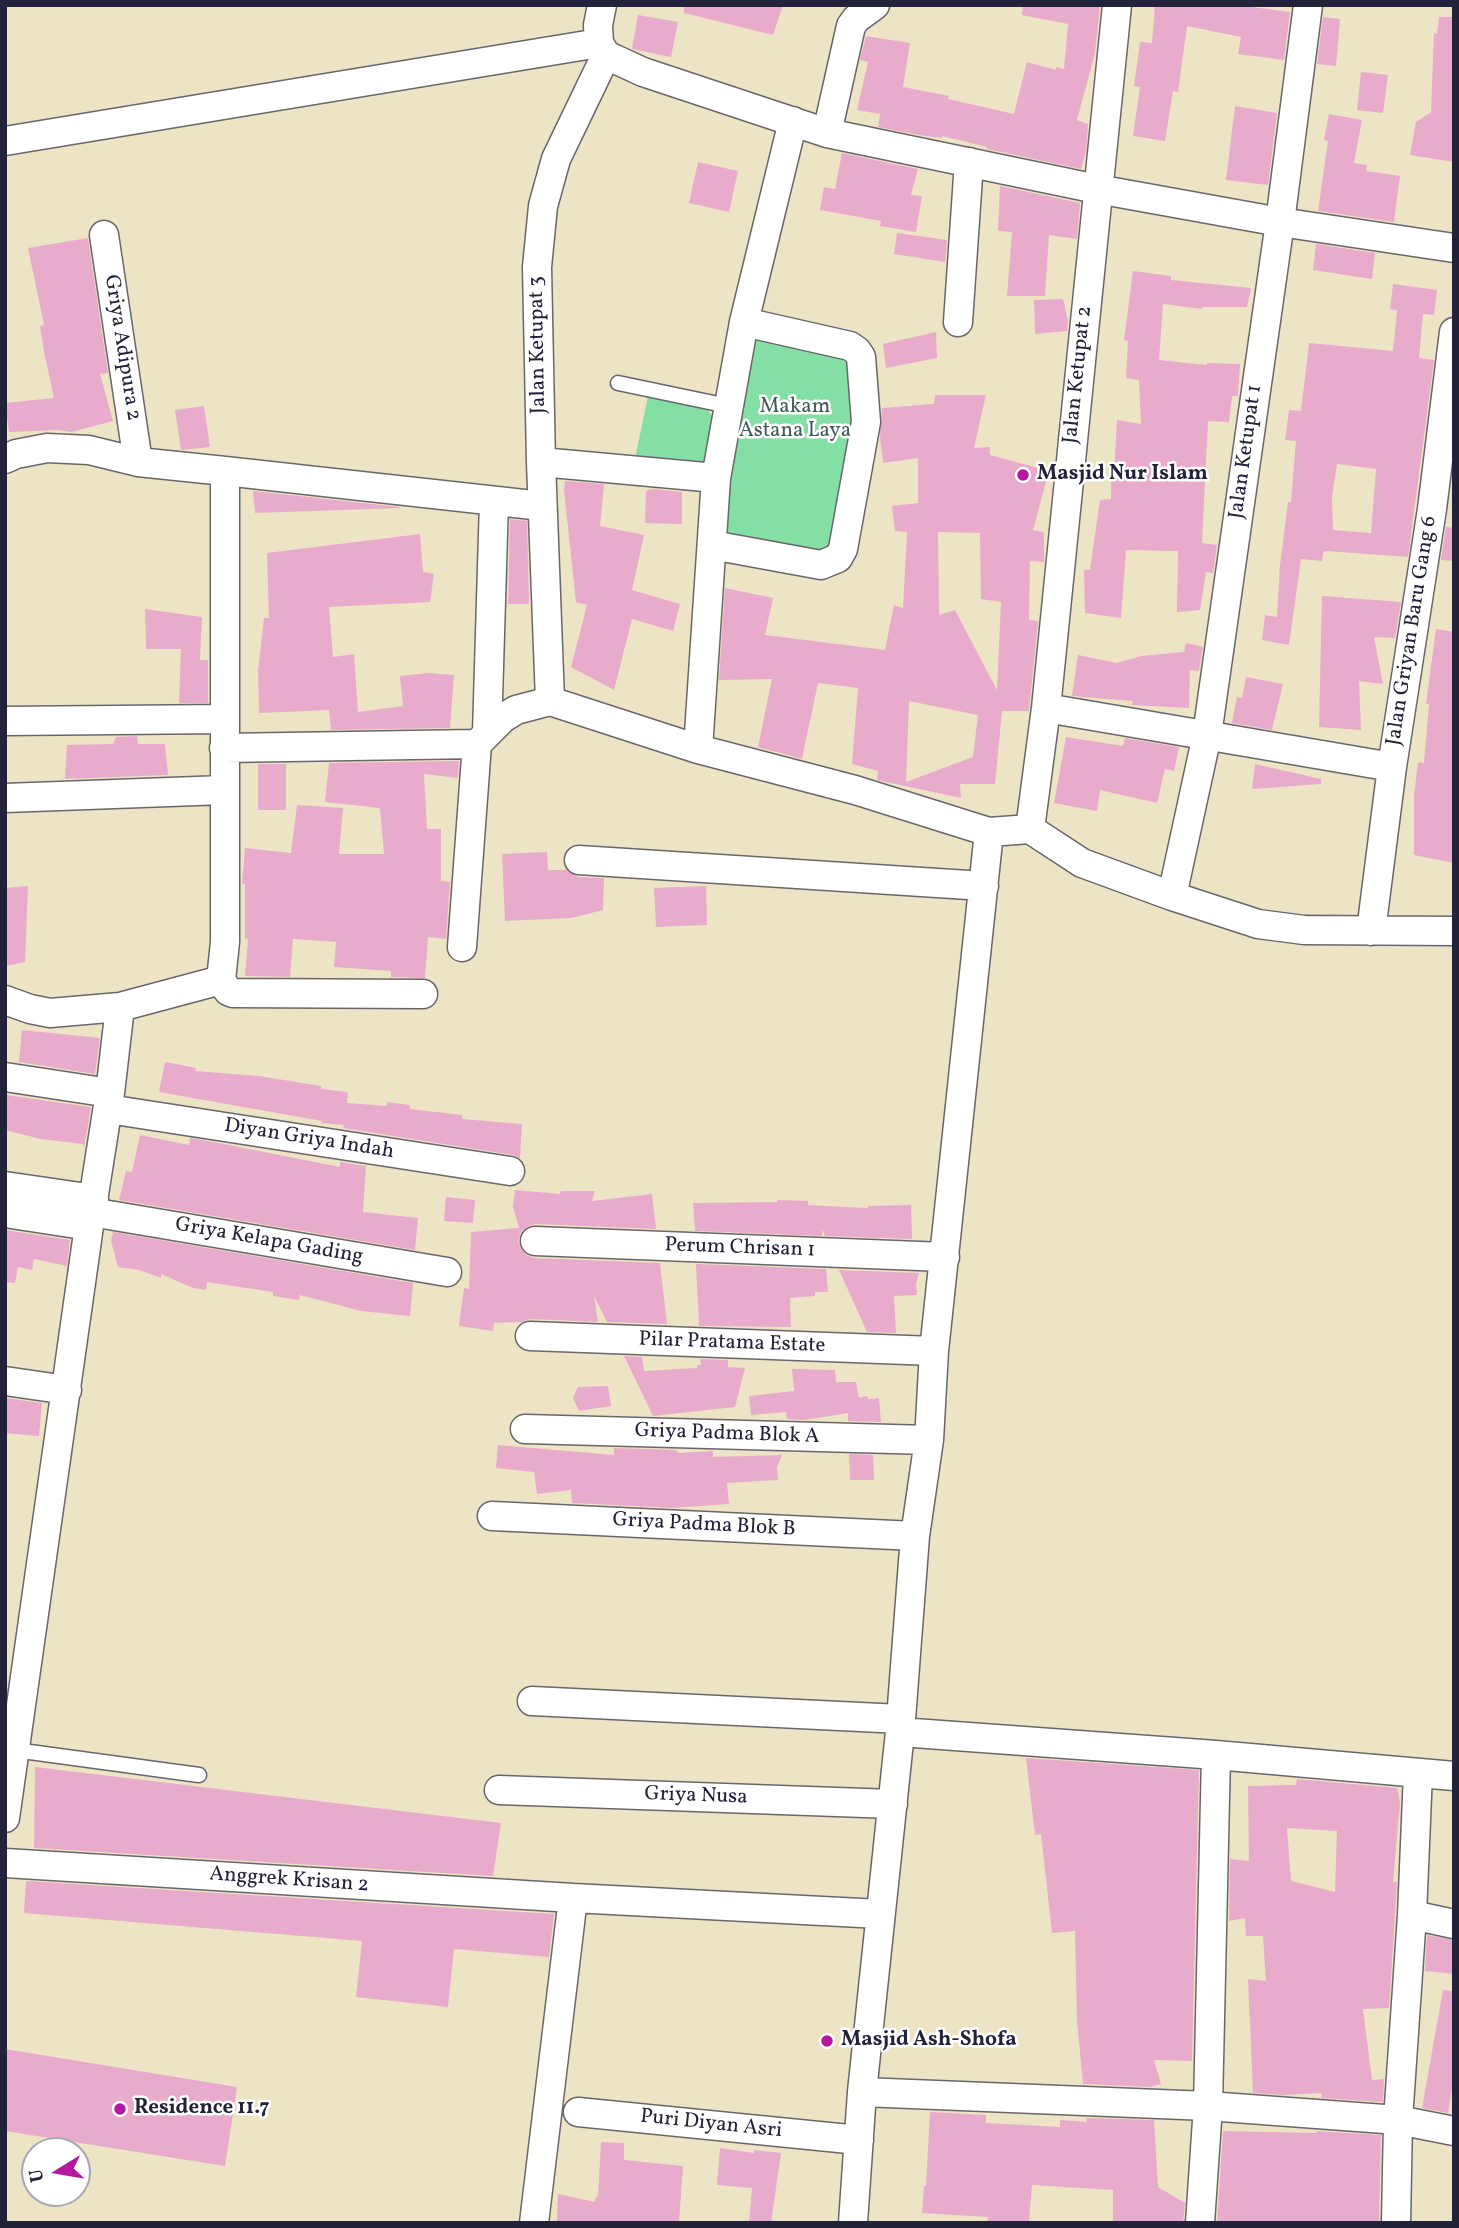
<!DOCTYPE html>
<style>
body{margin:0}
#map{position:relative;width:1459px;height:2228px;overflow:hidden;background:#ede4c5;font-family:Vollkorn,serif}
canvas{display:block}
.frame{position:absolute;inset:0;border:7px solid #22223b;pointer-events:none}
.north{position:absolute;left:21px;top:2137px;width:70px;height:70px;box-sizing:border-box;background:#fff;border:2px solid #a7a7b1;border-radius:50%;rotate:259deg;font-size:19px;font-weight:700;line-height:28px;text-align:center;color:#22223b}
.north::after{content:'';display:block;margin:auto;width:24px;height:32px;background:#b5179e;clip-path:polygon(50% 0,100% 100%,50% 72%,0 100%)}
</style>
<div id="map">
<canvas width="1459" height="2228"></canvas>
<div class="frame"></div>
<div class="north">U</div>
</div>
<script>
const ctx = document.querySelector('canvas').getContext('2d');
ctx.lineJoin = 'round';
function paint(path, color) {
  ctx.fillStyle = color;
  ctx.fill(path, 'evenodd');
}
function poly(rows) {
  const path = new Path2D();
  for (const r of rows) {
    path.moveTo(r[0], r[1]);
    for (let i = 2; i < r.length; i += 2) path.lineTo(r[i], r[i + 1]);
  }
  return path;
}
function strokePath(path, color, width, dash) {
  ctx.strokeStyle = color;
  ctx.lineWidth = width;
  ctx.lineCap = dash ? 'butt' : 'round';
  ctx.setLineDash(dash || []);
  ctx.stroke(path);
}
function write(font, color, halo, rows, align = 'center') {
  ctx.font = font + ' Vollkorn,serif';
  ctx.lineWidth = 5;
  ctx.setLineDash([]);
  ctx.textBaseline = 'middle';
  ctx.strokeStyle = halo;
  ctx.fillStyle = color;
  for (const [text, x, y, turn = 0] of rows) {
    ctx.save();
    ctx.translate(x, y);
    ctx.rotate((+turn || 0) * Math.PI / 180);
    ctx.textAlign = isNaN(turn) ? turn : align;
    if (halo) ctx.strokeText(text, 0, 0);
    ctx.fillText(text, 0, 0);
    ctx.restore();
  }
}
const green = poly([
 [753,329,846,350,857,418,830,555,724,538,723,479],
 [648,396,707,409,714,419,713,447,703,465,635,459]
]);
const building = poly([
 [684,5,783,5,773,35,684,13],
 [1023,5,1100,5,1095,53,1077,120,1088,124,1086,151,1081,169,987,149,987,147,942,136,942,138,925,136,878,127,880,114,857,110,868,62,860,60,866,36,910,43,903,87,949,96,948,99,1014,114,1027,62,1056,70,1056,67,1064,69,1068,24,1022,15],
 [1155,5,1237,5,1290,12,1284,60,1238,54,1241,37,1187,26,1178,92,1173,91,1165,141,1133,136,1140,87,1134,86,1140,42,1152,43],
 [638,15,678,22,671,57,632,49],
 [1323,17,1340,19,1336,66,1317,64],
 [1439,17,1454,17,1454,162,1410,155,1416,122,1431,112,1434,33,1437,34],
 [1361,72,1388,75,1383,113,1357,110],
 [1235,106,1277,113,1268,185,1226,180],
 [1329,114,1362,120,1354,163,1367,165,1366,171,1400,176,1394,222,1318,211,1328,141,1324,140],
 [842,153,918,169,911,195,922,196,916,232,880,226,881,221,820,210,824,187,835,189],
 [698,162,738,171,729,212,689,203],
 [1000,186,1080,203,1077,239,1049,235,1045,296,1007,296,1012,232,998,231],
 [897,233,947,240,945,262,894,254],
 [88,238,108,373,100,374,113,421,71,432,58,430,9,432,5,403,54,398,44,352,40,326,44,325,28,248],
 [1316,244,1375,253,1372,279,1313,270],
 [1133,271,1171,276,1171,280,1251,288,1247,307,1202,307,1202,309,1163,304,1159,360,1207,365,1207,363,1240,364,1238,396,1232,396,1229,422,1208,421,1202,543,1217,545,1213,573,1206,572,1200,610,1177,612,1178,551,1126,550,1121,618,1085,613,1084,570,1090,570,1100,500,1111,499,1111,475,1114,475,1117,420,1141,424,1139,380,1126,378,1128,341,1124,340],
 [1393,284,1437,290,1434,315,1423,314,1419,358,1434,360,1408,557,1327,551,1323,552,1322,561,1301,559,1289,645,1262,640,1265,615,1277,617,1280,565,1288,502,1291,502,1296,441,1285,440,1289,410,1301,411,1309,343,1393,351,1397,310,1390,309],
 [1337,464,1376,469,1371,533,1333,530,1332,497],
 [1063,299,1068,321,1067,331,1035,334,1034,300],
 [936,332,937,358,886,368,883,344],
 [935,395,986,395,974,448,990,447,990,455,1049,471,1033,530,1044,532,1044,562,1030,561,1029,620,1038,621,1029,711,1002,711,995,784,960,784,961,798,877,780,878,771,852,764,858,688,818,683,802,759,758,747,772,679,719,680,725,588,773,598,765,635,885,650,894,605,903,608,907,532,895,531,892,506,918,503,918,458,883,463,880,437,882,408,934,404],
 [938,532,980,533,981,599,1001,602,997,690,955,610,939,615],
 [909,701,978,715,973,757,906,782],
 [204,406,210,447,181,450,175,410],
 [565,481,604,484,600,526,644,535,632,590,680,604,673,631,632,619,614,690,571,667,587,605,576,602,564,490],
 [653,489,682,492,682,524,645,523,646,491],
 [253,491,400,507,400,508,255,513],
 [510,519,527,521,529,604,508,604],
 [1446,527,1454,528,1454,561,1441,560],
 [420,534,423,572,434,574,430,602,329,607,333,657,354,654,358,712,403,706,400,676,429,673,454,675,450,728,331,730,329,710,259,713,258,671,264,618,269,618,267,553],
 [1322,596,1401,602,1395,638,1374,637,1383,684,1359,681,1361,730,1319,727],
 [145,609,202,617,200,660,208,660,208,703,179,703,181,649,146,649],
 [1436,629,1454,632,1454,863,1414,855,1414,796,1418,762,1424,763,1429,704,1426,704],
 [1186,643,1203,647,1199,671,1190,670,1189,708,1132,705,1133,701,1072,696,1078,655,1117,663,1141,656,1184,652],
 [1246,677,1283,684,1272,730,1232,723,1237,697,1242,698],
 [137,736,138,744,165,744,168,775,65,779,67,745,113,744,116,737],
 [1066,737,1123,746,1125,738,1179,747,1174,771,1165,769,1157,803,1100,790,1097,811,1054,803],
 [459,761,458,778,424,774,427,829,441,829,441,881,450,882,446,939,428,937,425,978,391,977,391,971,334,967,336,942,293,939,290,977,245,976,248,939,245,938,245,884,242,884,245,848,291,853,297,805,343,808,339,854,384,854,380,808,325,802,329,763],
 [258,764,286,764,286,810,258,810],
 [1255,764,1321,779,1321,784,1252,789],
 [547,852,548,870,567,870,578,877,604,878,603,910,571,918,505,921,502,854],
 [28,886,25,962,5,966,5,888],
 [706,886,707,925,656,927,654,888],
 [22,1030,100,1038,95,1074,19,1062],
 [165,1062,196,1068,195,1071,259,1076,321,1086,321,1089,348,1092,347,1103,387,1106,387,1102,410,1105,410,1109,462,1115,462,1119,522,1124,520,1158,513,1155,343,1128,344,1125,321,1123,322,1121,159,1092],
 [5,1095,91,1107,84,1148,83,1144,41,1139,5,1130],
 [140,1135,189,1145,190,1138,208,1141,340,1167,340,1162,366,1166,363,1212,418,1218,415,1250,119,1200,126,1171,132,1172],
 [515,1190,560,1194,561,1191,595,1191,592,1201,652,1194,656,1229,536,1224,528,1226,521,1232,518,1241,521,1249,526,1255,534,1258,660,1263,667,1324,607,1322,594,1296,598,1322,530,1319,521,1322,494,1323,493,1331,459,1326,464,1288,469,1289,471,1232,519,1228,513,1207],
 [446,1197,475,1200,473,1223,444,1221],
 [778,1200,808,1201,808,1205,868,1208,868,1206,911,1205,912,1239,825,1236,822,1229,822,1236,695,1231,693,1203,777,1202],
 [5,1230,70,1240,67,1266,34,1259,32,1270,18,1267,15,1283,5,1282],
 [113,1232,413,1283,410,1316,361,1311,300,1295,299,1300,273,1296,273,1292,207,1282,206,1290,193,1288,161,1274,161,1278,139,1270,118,1267,111,1241],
 [696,1264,826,1269,828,1292,815,1292,815,1296,790,1298,791,1327,699,1326],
 [839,1270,919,1273,916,1284,917,1295,894,1296,896,1333,867,1332],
 [624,1356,642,1357,644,1371,697,1368,697,1365,701,1365,700,1359,728,1360,728,1367,745,1368,735,1407,653,1416],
 [792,1369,835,1370,836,1382,856,1382,859,1398,867,1396,868,1399,879,1398,881,1422,848,1421,848,1413,804,1420,787,1419,786,1412,751,1415,749,1396,794,1391],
 [608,1386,611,1406,579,1411,573,1398,578,1387],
 [5,1398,42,1403,39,1436,5,1433],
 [498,1445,614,1455,614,1448,675,1450,679,1453,713,1451,713,1457,782,1455,777,1467,778,1480,727,1483,729,1504,673,1508,572,1503,571,1490,537,1494,534,1472,496,1468],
 [849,1454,873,1455,874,1480,850,1480],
 [1026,1758,1199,1770,1192,2061,1154,2060,1161,2084,1151,2087,1083,2084,1077,2021,1075,1931,1052,1933,1041,1834,1035,1835],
 [35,1767,501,1823,493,1876,34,1848],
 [1297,1779,1397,1788,1400,1803,1393,1882,1397,1882,1389,2008,1363,2009,1372,2080,1384,2079,1383,2102,1321,2098,1322,2093,1284,2095,1253,2093,1248,1979,1266,1981,1263,1936,1246,1936,1245,1918,1229,1921,1230,1859,1249,1861,1248,1786,1296,1785],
 [1287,1828,1337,1831,1335,1892,1291,1881],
 [26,1881,554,1914,549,1957,454,1949,448,2007,356,1997,362,1941,24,1913],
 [1427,1935,1454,1940,1454,1974,1425,1971],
 [1443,1990,1454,1991,1454,2076,1448,2113,1422,2108],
 [5,2049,237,2087,225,2166,5,2131],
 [930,2112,986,2115,986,2123,1060,2127,1060,2120,1087,2122,1086,2118,1154,2120,1158,2187,1185,2203,1183,2223,1113,2223,1113,2190,1032,2185,1029,2223,987,2223,988,2217,922,2213,924,2186,926,2186],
 [1223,2131,1316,2133,1317,2131,1381,2135,1379,2223,1217,2223],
 [601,2142,624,2143,624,2160,683,2166,679,2223,557,2223,558,2194,595,2202,596,2196,598,2197],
 [720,2148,754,2153,754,2150,781,2153,771,2223,749,2223,752,2188,717,2185]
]);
const service = poly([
 [618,383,728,406],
 [15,1750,199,1775]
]);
const minor = poly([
 [606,55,643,72,827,133,1097,189,1280,222,1454,248],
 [827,133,851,26,856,19,875,5],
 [5,141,599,43],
 [104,235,138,462],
 [958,322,969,162],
 [5,459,16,454,47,448,89,450,138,462,225,471],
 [541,462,716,478],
 [712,545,821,565,838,558,843,549,866,422,861,357,857,351,850,346,744,322],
 [550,701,541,462,537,267,543,206,556,159,606,55,599,43,598,25,602,5],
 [1046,708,1392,767],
 [5,721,225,719],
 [487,733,494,501],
 [224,748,477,744],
 [698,749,716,478,744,322,793,121],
 [5,798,224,790],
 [1030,829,1046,708,1117,5],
 [579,860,984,886],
 [1172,896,1207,735,1280,222,1308,5],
 [1371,931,1392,767,1432,509,1454,332],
 [462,947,477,744,503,718,516,710,550,701,698,749,855,790,989,832,1030,829,1082,863,1172,896,1258,924,1304,930,1454,931],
 [221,980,228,991,233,993,423,994],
 [5,1000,30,1009,50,1013,120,1007,221,980,225,942,225,471,542,506],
 [5,1077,110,1093],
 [108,1109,510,1171],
 [5,1186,94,1199],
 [91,1212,447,1272],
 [5,1213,89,1226],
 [535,1241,945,1257],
 [530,1336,934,1351],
 [5,1381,67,1390],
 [525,1429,929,1440],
 [492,1516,915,1536],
 [532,1701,901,1719],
 [900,1732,1216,1755,1454,1776],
 [499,1790,893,1804],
 [5,1818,89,1226,110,1093,120,1007],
 [5,1863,573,1898],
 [1412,1915,1454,1924],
 [862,2092,1208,2106,1398,2120,1454,2131],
 [578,2112,859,2140],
 [534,2223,573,1898,880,1914],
 [853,2223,862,2092,900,1732,915,1536,929,1440,934,1351,989,832],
 [1200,2223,1208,2106,1216,1755],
 [1396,2223,1398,2120,1412,1915,1418,1773]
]);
const markers = [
 [1023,475,7,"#b5179e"],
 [827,2041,7,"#b5179e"],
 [120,2109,7,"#b5179e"]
];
const streetNames = [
 ["Jalan Ketupat 3",539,345,-91],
 ["Griya Adipura 2",121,348,81],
 ["Jalan Ketupat 2",1079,375,-84],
 ["Jalan Ketupat 1",1247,452,-82],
 ["Jalan Griyan Baru Gang 6",1413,631,-81],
 ["Diyan Griya Indah",309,1140,9],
 ["Griya Kelapa Gading",269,1242,10],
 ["Perum Chrisan 1",740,1249,2],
 ["Pilar Pratama Estate",732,1344,2],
 ["Griya Padma Blok A",727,1435,2],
 ["Griya Padma Blok B",704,1526,3],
 ["Griya Nusa",696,1797,2],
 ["Anggrek Krisan 2",289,1881,4],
 ["Puri Diyan Asri",711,2125,6]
];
const parkNames = [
 ["Makam",795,408],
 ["Astana Laya",795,432]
];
const poiNames = [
 ["Masjid Nur Islam",1037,475],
 ["Masjid Ash-Shofa",841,2041],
 ["Residence 11.7",134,2109]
];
paint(green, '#84dfa5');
paint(building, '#e9abcb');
strokePath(service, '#69666b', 17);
strokePath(minor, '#69666b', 31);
strokePath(service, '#fff', 14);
strokePath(minor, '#fff', 28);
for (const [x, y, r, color] of markers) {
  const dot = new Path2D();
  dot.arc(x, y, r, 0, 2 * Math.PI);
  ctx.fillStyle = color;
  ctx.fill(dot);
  strokePath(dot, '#fff', 2.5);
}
write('21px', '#22223b', '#fff', streetNames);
write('21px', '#3f5b5b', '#fff', parkNames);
write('bold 21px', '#22223b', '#fff', poiNames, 'left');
</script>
